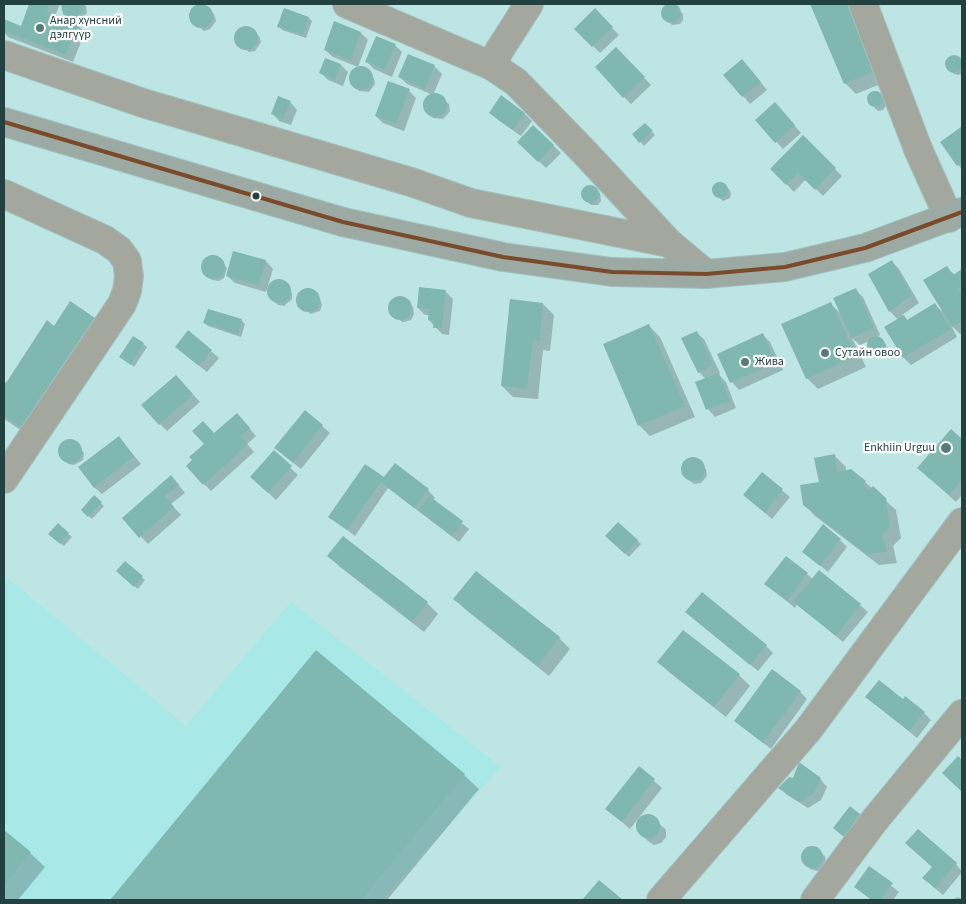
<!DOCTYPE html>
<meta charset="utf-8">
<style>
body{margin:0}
#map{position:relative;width:966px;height:904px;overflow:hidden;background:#bde5e4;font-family:"Source Sans 3",sans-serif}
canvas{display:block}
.frame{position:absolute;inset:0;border:5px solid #234141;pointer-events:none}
</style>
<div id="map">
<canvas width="966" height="904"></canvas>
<div class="frame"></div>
</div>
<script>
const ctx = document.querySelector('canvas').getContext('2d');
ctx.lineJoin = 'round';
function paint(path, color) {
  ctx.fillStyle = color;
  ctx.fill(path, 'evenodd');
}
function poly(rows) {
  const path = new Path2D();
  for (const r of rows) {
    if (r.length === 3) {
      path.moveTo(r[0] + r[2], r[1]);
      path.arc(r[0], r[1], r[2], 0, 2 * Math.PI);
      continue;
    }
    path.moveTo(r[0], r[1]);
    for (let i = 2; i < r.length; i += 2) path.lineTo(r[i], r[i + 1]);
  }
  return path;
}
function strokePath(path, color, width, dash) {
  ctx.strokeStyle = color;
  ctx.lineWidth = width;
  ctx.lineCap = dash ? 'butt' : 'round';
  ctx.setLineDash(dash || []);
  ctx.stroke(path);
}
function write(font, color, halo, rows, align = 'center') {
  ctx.font = font + ' "Source Sans 3",sans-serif';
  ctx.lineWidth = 4.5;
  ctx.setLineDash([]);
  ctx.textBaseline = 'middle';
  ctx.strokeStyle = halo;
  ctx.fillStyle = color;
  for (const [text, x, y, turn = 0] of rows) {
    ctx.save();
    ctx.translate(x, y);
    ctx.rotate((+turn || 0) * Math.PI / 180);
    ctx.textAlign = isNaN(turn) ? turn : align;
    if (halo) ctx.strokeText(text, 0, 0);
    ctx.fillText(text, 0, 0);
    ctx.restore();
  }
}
const built = poly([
 [4,575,186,726,291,602,501,767,382,900,4,900]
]);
const shadow = poly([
 [31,4,60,4,55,16,77,25,85,32,73,62,8,37,4,32,5,21,22,27],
 [62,4,83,4,86,6,87,13,80,20,74,21,64,13],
 [812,4,861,4,893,79,856,94,845,83],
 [667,5,673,5,683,14,683,20,680,24,672,25,663,15,663,10],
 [204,6,214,14,216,21,210,29,204,31,192,21,191,15,197,7],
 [595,10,619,35,600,53,576,29],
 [309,18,312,21,306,38,282,30,279,26],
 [242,28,249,28,259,36,261,42,255,51,249,52,239,45,236,36],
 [361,33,368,40,358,67,333,57,325,50],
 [395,45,402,52,392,77,374,69,367,62],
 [624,56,651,85,631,104,624,97],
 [951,57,958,57,962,63,962,73,959,75,954,74,947,66,948,59],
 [326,59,341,65,348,72,343,86,328,80,321,73],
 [434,66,442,74,433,95,407,84,400,77],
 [362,68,374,78,375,84,369,92,359,91,351,82,351,75,355,69],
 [749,68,767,90,750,104,725,75],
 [409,91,416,98,404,131,383,123,376,116],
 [876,92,886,100,887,104,883,110,878,111,869,102,868,97,871,94],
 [436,95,449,104,450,111,443,119,433,118,425,108,425,102,429,96],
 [501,97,525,114,532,121,521,136,498,120,490,112],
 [290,102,297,110,291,125,279,121,272,113],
 [782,111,801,133,783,149,757,120],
 [645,125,655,135,644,146,634,135],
 [534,127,561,153,546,168,519,142],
 [961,129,962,130,962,170,942,142],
 [803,137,842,176,823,196,806,179,794,192,772,169],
 [719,182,729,189,731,193,730,198,723,201,713,193,712,188,715,184],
 [592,186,600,193,601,201,598,205,591,205,583,198,582,192,584,188],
 [234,252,266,261,273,269,266,292,235,283,227,276],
 [209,257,219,259,222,262,227,268,224,278,219,281,212,280,205,274,203,268,204,262],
 [892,262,899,269,919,303,902,315,908,321,935,305,944,313,947,268,955,275,962,271,962,333,960,334,951,325,957,337,911,365,904,358,885,327,898,320,890,311],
 [278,281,284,283,292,293,292,299,284,306,278,305,269,296,268,290,275,282],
 [304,290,310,290,320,298,322,305,320,311,311,314,298,305,298,298],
 [856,290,863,297,880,335,877,337,886,344,887,352,884,356,877,356,869,349,869,341,860,345,852,338,866,367,818,389,807,378,830,303,842,315],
 [445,291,453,299,449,335,442,334,429,320,430,315,425,315,418,308],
 [404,298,413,307,414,314,411,320,404,322,402,322,390,311,390,304,394,299],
 [543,304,554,315,550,351,543,350,538,399,513,397,502,386],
 [208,310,242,321,245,324,241,337,208,326,204,323],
 [94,319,105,330,39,442,4,419,4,383,6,384,55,327],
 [649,326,660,337,695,417,650,436,639,425],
 [189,332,219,358,207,372,184,354],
 [696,332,704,339,720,373,718,374,726,382,736,408,715,417,708,409,706,379,699,372],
 [763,335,770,342,783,370,739,390,732,382,719,354],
 [133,337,147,347,134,367,121,357],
 [183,384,200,402,167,431,160,424],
 [305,411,330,433,301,469,283,455],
 [244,422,256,436,247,444,254,452,211,491,204,484,194,461,214,435],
 [951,431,962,441,962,495,956,502,926,475],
 [119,438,141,464,102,494,94,487],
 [67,440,74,441,84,453,83,460,74,465,68,464,59,451,61,444],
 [274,452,298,475,276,500,259,484],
 [835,456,846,467,846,471,865,482,896,510,901,538,893,546,897,563,879,565,815,516,804,504,821,483],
 [697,460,706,469,707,476,701,483,694,484,684,476,682,469,687,461],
 [762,474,790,497,772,519,745,495],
 [384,478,428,490,435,498,433,500,469,529,459,542,388,488,355,536,330,517],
 [178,484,185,493,171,504,181,515,148,544,123,518],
 [94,497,104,506,92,519,82,510],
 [619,524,641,544,629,557,607,536],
 [58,525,72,537,64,546,53,537],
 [840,540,847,547,828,572,804,552],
 [329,556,427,603,438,614,424,632,340,567],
 [786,558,813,579,860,605,868,612,843,642,797,604,795,608,766,584],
 [125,562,145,580,138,589,121,575],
 [455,599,559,638,570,649,549,676,466,610],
 [694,619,766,646,773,653,758,671],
 [316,652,464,775,479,789,387,900,111,900],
 [659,662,739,675,750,686,726,717,670,673],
 [800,692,807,699,771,749,735,721],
 [867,697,903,700,924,713,931,720,917,738],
 [639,768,662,788,630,829,607,809],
 [820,779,827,787,821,800,808,808,787,795,780,788],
 [650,815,666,830,666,837,661,843,654,845,648,841,638,831,638,820,644,816],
 [860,816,863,819,848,839,838,831],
 [4,831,30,853,45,867,18,900,4,900],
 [812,847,825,856,826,863,823,869,817,871,810,869,802,857,806,849],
 [956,864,962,872,943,895,931,885],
 [869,868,899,892,893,900,871,900,856,887],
 [959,897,962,900,954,900,955,898]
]);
const building = poly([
 [671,13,10],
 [29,4,49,4,47,12,78,24,66,55,4,31,4,19,21,26],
 [61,4,84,4,84,9,77,17,69,18,63,14],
 [810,4,855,4,883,68,844,84],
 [201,16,12],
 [284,8,309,17,303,35,277,27],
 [595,8,613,27,592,47,574,29],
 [334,21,361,32,351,60,324,50],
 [246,38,12],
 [376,36,396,44,385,70,365,62],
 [616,47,645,77,623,98,595,67],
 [408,54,435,65,425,89,398,77],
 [954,64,9],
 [325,58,341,64,335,80,319,73],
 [742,59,761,82,742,97,723,75],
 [361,78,12],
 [388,81,410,89,396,124,375,116],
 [875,99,8],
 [435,105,12],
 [501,95,525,113,513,130,489,113],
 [278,96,291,101,283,119,271,114],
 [775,102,795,125,775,143,755,120],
 [645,123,653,131,639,143,632,134],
 [533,125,554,145,538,162,517,142],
 [961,127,962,163,957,166,940,142],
 [803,135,836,168,815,190,798,173,786,185,770,169],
 [720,190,8],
 [590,194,9],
 [233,251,266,260,259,285,226,276],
 [213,267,12],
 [892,260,912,295,889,312,868,274],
 [947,266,953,275,962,269,962,286,958,288,962,295,962,321,952,327,923,280],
 [279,291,12],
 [419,287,446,290,442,328,433,328,434,321,428,320,429,309,417,308],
 [856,288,874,328,851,338,833,298],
 [308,300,12],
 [400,308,12],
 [510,299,543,303,540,341,533,340,527,389,501,386],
 [70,301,95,318,38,404,44,408,28,432,4,416,4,381,6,383,47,320,54,326],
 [831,302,856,356,806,379,781,324],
 [935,303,951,329,903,358,884,327,904,315,907,320],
 [208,309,242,319,238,334,203,323],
 [649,324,685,406,638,426,603,344],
 [188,330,212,350,199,366,175,347],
 [697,331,713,365,698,373,681,338],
 [763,333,776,363,730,383,717,354],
 [876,345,9],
 [133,336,144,343,131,365,119,357],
 [719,373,730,401,706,410,695,382],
 [176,375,193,394,159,425,141,405],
 [305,410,323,425,293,462,274,448],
 [237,413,250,428,241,436,248,444,203,485,186,466,192,460,189,457,204,444,192,431,203,421,214,433],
 [951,429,962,439,962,480,949,495,917,468],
 [119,436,134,456,94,488,78,467],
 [70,451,12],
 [274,450,292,466,268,493,250,477],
 [835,454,837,472,851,469,866,481,863,484,869,490,873,486,886,498,890,527,882,534,887,552,866,554,803,505,800,485,819,482,814,458],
 [693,469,12],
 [395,463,429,489,414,508,381,482,347,530,328,517,365,464,384,477],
 [762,472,783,489,765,513,743,495],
 [171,475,179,485,165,496,174,507,139,538,122,518],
 [94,495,102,502,88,517,81,510],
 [429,496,463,521,452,536,418,510],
 [618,522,638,540,625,554,605,536],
 [58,523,69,533,60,544,48,534],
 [823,524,841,539,820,566,802,552],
 [343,536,428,602,412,622,327,556],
 [786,556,808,573,787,601,764,584],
 [125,561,143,576,134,587,116,571],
 [819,570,861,604,836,636,793,602],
 [476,571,560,637,538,666,453,599],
 [702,592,767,645,750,665,685,612],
 [683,630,740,674,714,707,657,662],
 [316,650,465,774,361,900,110,900],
 [772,669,801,691,763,743,734,721],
 [879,680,903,699,905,696,925,712,909,731,865,697],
 [958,756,962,760,962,792,942,773],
 [799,762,821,778,814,793,800,802,778,788,789,777,793,778],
 [639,766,655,779,622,822,605,809],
 [850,806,861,815,844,837,833,828],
 [648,826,12],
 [918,829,957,863,935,888,922,878,932,867,905,843],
 [4,830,31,852,4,885],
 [812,857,11],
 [869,866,893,883,881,900,872,900,854,887],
 [599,880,623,900,582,900]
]);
const minor = poly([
 [347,4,492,66,516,82,587,155,669,243],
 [863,4,918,149,949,218],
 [4,55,143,103,411,182,471,203,669,243,706,274],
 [492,66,499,51,529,4],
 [4,194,105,240,119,250,127,261,129,276,127,291,122,304,4,479],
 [661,900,808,730,962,522],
 [815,900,874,821,962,714]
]);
const major = poly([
 [4,122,343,222,503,257,612,272,706,274,785,267,865,248,962,212]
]);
const bus1 = poly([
 [4,122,343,222,503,257,612,272,706,274,785,267,865,248,962,212]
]);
const markers = [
 [40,28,5,"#597a7a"],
 [256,196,4.5,"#234141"],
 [825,353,5,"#597a7a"],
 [745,362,5,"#597a7a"],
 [946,448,6,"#597a7a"]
];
const poiNames = [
 ["Анар хүнсний",50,21],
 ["дэлгүүр",50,35],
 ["Сутайн овоо",835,353],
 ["Жива",755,362],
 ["Enkhiin Urguu",935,448,"right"]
];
paint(built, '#a8e8e7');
paint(shadow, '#0003');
paint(building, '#80b8b1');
strokePath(minor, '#a1c1c0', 30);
strokePath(major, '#a1c1c0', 30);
strokePath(minor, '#a4a79d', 28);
strokePath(major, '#9daaa3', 28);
strokePath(bus1, '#7a4b2a', 4);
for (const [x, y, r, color] of markers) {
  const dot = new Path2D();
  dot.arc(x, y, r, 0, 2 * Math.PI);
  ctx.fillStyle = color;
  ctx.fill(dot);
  strokePath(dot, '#fff', 2);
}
write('12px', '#234141', '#fff', poiNames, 'left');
</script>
